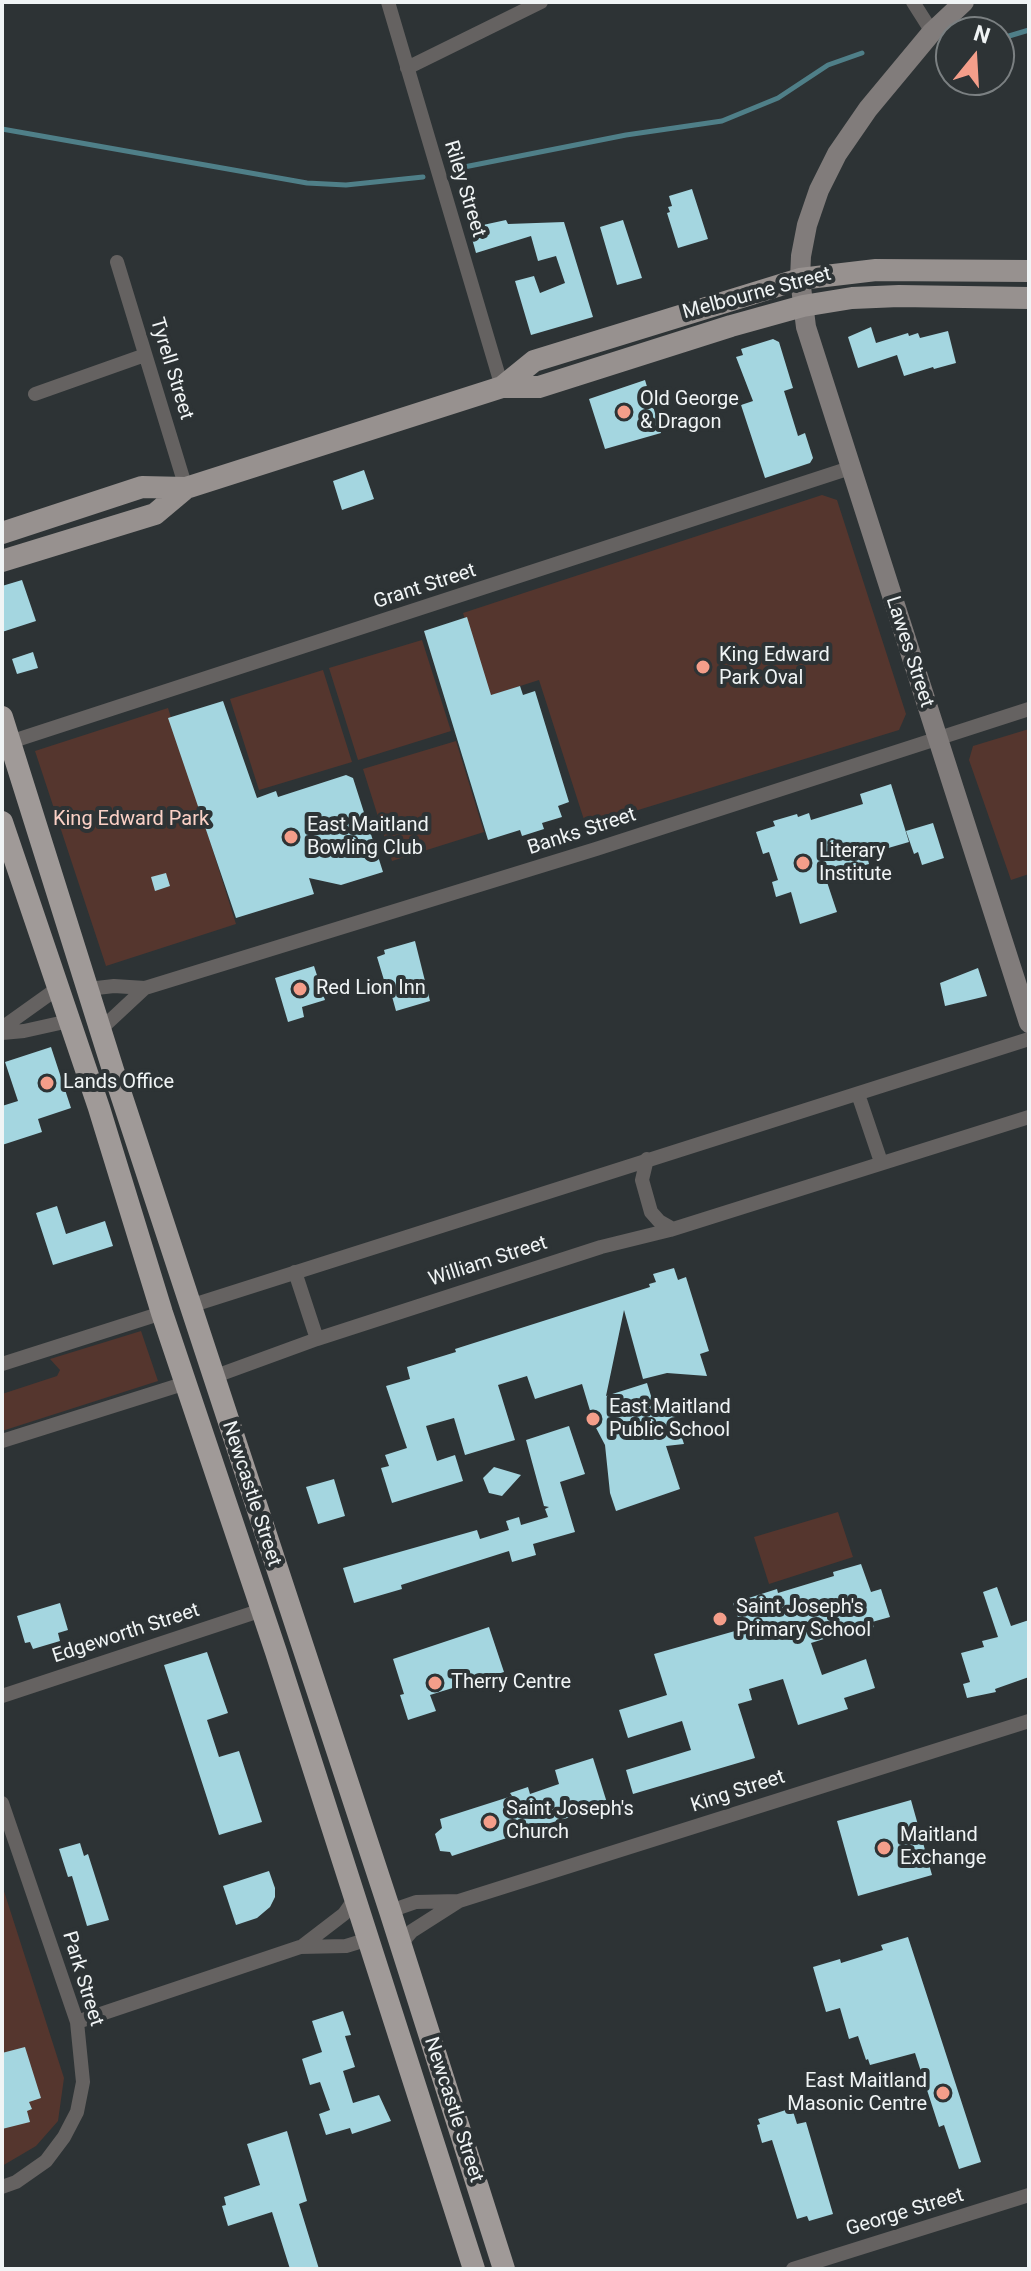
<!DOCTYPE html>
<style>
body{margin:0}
#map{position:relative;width:1031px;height:2271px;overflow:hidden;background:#2d3335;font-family:Roboto,sans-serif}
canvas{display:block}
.frame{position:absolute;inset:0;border:4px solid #f0f4f5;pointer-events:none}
.north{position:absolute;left:935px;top:16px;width:80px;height:80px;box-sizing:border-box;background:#2d3335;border:2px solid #7b8082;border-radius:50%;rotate:18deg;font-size:22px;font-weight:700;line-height:32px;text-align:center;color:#f0f4f5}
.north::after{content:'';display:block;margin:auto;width:28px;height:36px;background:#f49e8a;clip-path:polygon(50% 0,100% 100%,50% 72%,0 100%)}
</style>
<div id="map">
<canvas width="1031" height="2271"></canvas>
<div class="frame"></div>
<div class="north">N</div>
</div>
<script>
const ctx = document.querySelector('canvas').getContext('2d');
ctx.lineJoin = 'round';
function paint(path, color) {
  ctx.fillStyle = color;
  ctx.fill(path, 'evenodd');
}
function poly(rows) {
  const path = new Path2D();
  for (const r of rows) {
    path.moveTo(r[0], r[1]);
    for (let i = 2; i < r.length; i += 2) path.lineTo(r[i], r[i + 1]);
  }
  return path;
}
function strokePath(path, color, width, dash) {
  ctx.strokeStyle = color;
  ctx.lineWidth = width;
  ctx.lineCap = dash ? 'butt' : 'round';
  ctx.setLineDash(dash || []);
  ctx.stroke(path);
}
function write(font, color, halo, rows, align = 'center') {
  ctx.font = font + ' Roboto,sans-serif';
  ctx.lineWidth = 8;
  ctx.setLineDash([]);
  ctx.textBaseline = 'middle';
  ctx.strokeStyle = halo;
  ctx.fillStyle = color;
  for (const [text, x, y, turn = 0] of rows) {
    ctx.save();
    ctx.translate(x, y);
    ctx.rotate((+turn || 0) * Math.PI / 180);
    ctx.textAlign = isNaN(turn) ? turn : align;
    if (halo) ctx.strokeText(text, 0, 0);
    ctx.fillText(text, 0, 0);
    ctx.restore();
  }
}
const green = poly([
 [822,495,837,500,906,714,899,730,586,826,539,680,489,696,463,613],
 [422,640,451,731,358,760,329,668],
 [323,670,352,762,259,790,230,699],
 [168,708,236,924,106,966,35,751],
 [1029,729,1029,874,1011,880,969,760,973,746],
 [456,741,484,832,392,861,363,769],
 [141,1331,158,1381,2,1431,2,1394,57,1376,60,1370,50,1359],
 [838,1512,853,1557,769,1584,754,1537],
 [2,1885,64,2078,58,2121,36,2146,2,2166]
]);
const stream = poly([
 [999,39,1029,30],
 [2,129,307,183,346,185,423,177],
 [454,169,626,135,722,121,778,98,828,65,862,53]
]);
const building = poly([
 [692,189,708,239,678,248,667,213,670,212,668,207,672,206,669,196],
 [506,220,508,224,564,222,593,317,531,335,515,281,534,276,540,293,565,283,556,256,538,261,531,236,476,253,469,228],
 [623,220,642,278,617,285,600,227],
 [871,327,876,343,908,333,909,336,918,333,920,338,948,331,956,363,934,369,933,367,904,376,897,355,858,368,848,337],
 [773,339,779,342,793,388,784,391,798,436,805,433,813,458,810,463,765,478,741,405,753,401,736,357,743,355,741,349],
 [645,380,661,433,605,449,589,399],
 [364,470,374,499,342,510,333,481],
 [22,580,36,621,2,632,2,586],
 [467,617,491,695,520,686,523,695,535,691,569,802,558,806,562,817,542,823,544,829,522,836,520,830,488,840,424,631],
 [33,652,38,668,17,674,12,659],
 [223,701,257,798,276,791,278,797,346,775,353,778,383,872,341,885,309,878,314,894,236,918,168,718],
 [891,784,909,842,871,853,873,859,868,860,869,864,825,876,837,912,800,924,791,892,776,897,772,882,778,880,769,852,763,854,756,832,775,826,773,821,797,814,798,817,809,813,811,820,863,804,860,794],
 [933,823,944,858,922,865,918,852,914,854,906,831],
 [166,873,170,886,155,891,151,877],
 [415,941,430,1001,396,1011,390,989,387,990,377,957,385,954,384,950],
 [314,966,325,1000,302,1007,304,1017,288,1022,275,978],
 [978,968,987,996,945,1006,940,983],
 [51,1047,71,1108,38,1119,42,1132,2,1145,2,1106,18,1101,5,1062],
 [57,1206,66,1234,105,1221,113,1246,53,1265,36,1213],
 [674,1268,678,1280,686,1277,709,1351,700,1354,707,1376,667,1373,643,1379,624,1310,606,1396,647,1383,655,1409,670,1401,684,1444,666,1446,680,1489,616,1511,610,1493,605,1445,594,1424,582,1384,535,1399,527,1376,498,1385,515,1440,465,1455,454,1418,426,1426,437,1461,455,1455,463,1481,392,1503,381,1468,389,1466,385,1455,407,1448,386,1386,410,1379,407,1367,456,1352,455,1349,650,1287,649,1284,656,1282,653,1274],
 [569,1426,585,1474,560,1482,575,1532,533,1544,536,1555,512,1562,509,1551,401,1585,402,1589,354,1603,343,1568,477,1530,480,1539,509,1530,506,1521,519,1517,521,1525,548,1517,545,1509,549,1507,544,1506,526,1440],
 [494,1467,521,1475,502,1496,489,1493,483,1478],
 [334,1479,345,1516,318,1524,306,1487],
 [861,1564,871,1592,881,1589,890,1617,872,1622,874,1627,861,1631,859,1628,811,1643,822,1675,866,1659,875,1688,844,1698,848,1709,798,1725,783,1679,749,1689,752,1700,738,1704,755,1758,633,1794,626,1770,691,1750,682,1721,628,1738,619,1710,667,1695,654,1654,742,1629,733,1603,777,1589,778,1593,834,1576,833,1572],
 [997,1587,1011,1626,1029,1620,1029,1677,995,1689,996,1692,967,1698,963,1684,970,1682,961,1653,984,1647,982,1641,998,1637,983,1592],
 [60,1603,68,1630,58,1633,60,1641,33,1649,30,1642,25,1643,17,1616],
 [489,1627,504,1672,430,1695,436,1711,408,1720,400,1695,404,1694,393,1659],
 [207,1652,228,1713,207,1720,219,1757,239,1751,262,1822,219,1835,164,1665],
 [593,1758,608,1806,540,1826,543,1834,527,1839,525,1832,452,1856,450,1852,440,1851,435,1834,442,1828,440,1819,512,1796,510,1793,528,1787,530,1794,559,1784,555,1770],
 [911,1800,932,1875,858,1896,837,1821],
 [80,1843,84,1856,88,1854,109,1920,87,1926,72,1876,68,1877,59,1849],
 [269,1871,275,1888,275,1897,270,1907,257,1918,236,1925,223,1886],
 [908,1937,981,2162,959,2169,944,2125,939,2127,915,2053,870,2065,868,2059,866,2060,858,2036,849,2039,840,2008,826,2012,813,1967,840,1959,841,1963,883,1950,881,1945],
 [343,2011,351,2035,345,2036,355,2067,343,2071,353,2103,379,2095,391,2121,352,2134,350,2128,326,2135,319,2114,330,2110,320,2082,310,2085,302,2059,322,2052,312,2021],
 [25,2047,41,2098,29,2102,32,2109,27,2111,30,2122,2,2129,2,2053],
 [792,2108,797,2124,806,2122,833,2214,809,2221,807,2216,797,2219,772,2140,762,2143,757,2125,760,2124,758,2119],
 [287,2131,307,2201,299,2204,319,2269,290,2269,272,2212,228,2226,222,2206,226,2205,224,2197,260,2185,247,2144]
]);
const minor = poly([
 [388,2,502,387],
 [913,2,932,32],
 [407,68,541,2],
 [117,262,186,488],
 [35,394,145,355],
 [10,742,850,468],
 [88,989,114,986,145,988,596,849,1029,709],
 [2,1028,58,988],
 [101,1029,145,988],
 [2,1033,24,1031,69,1021],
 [858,1094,881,1162],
 [647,1159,642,1180,651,1212,659,1221,673,1229],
 [295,1272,317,1339],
 [190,1306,1029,1039],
 [2,1364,162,1313],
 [213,1377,317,1339,601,1247,670,1230,1029,1117],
 [2,1441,186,1383],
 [2,1696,262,1610],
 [2,1803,77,2022,83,2082,77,2112,64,2137,46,2161,16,2182,2,2187],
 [390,1911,416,1902,458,1901],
 [400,1945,412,1931,459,1901,1029,1721],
 [301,1947,344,1914,356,1897],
 [77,2022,300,1947,346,1946,369,1939],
 [793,2269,1029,2195]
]);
const secondary = poly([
 [964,2,932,32,868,109,837,154,819,190,807,225,801,256,800,279,806,327,1029,1023]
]);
const primary = poly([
 [502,387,534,361,800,279,876,270,1029,271],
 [2,533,142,487,186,488,502,387,539,387,731,326,803,306,852,298,899,296,1029,298],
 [2,561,155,514,186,488]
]);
const trunk = poly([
 [2,717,114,1073,390,1911,504,2269],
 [2,822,99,1108,162,1313,276,1652,474,2269]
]);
const markers = [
 [624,412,8,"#f49e8a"],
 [703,667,8,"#f49e8a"],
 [291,837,8,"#f49e8a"],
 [803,863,8,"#f49e8a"],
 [300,989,8,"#f49e8a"],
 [47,1083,8,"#f49e8a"],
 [593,1419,8,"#f49e8a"],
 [720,1619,8,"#f49e8a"],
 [435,1683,8,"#f49e8a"],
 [490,1822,8,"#f49e8a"],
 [884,1848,8,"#f49e8a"],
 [943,2093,8,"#f49e8a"]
];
const streetNames = [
 ["Riley Street",464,189,73],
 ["Melbourne Street",757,294,-15],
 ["Tyrell Street",171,369,73],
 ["Grant Street",425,587,-18],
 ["Lawes Street",909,652,72],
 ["Banks Street",582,832,-18],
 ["William Street",488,1262,-18],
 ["Newcastle Street",251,1494,72],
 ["Edgeworth Street",126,1634,-18],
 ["King Street",738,1792,-18],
 ["Park Street",82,1979,73],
 ["Newcastle Street",453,2110,72],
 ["George Street",905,2213,-17]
];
const poiNames = [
 ["Old George",640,400],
 ["& Dragon",640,423],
 ["King Edward",719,656],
 ["Park Oval",719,679],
 ["East Maitland",307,826],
 ["Bowling Club",307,849],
 ["Literary",819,852],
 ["Institute",819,875],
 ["Red Lion Inn",316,989],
 ["Lands Office",63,1083],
 ["East Maitland",609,1408],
 ["Public School",609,1431],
 ["Saint Joseph's",736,1608],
 ["Primary School",736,1631],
 ["Therry Centre",451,1683],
 ["Saint Joseph's",506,1810],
 ["Church",506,1833],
 ["Maitland",900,1836],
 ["Exchange",900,1859],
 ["East Maitland",927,2082,"right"],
 ["Masonic Centre",927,2105,"right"]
];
const parkNames = [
 ["King Edward Park",131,820]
];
paint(green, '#55362e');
strokePath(stream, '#4f7f88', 5);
paint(building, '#a4d6e0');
strokePath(minor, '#656261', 14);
strokePath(secondary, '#817c7b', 20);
strokePath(primary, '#97918f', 22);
strokePath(trunk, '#a09a98', 22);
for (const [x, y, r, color] of markers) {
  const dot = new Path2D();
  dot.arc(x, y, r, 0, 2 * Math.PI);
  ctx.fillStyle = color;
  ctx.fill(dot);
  strokePath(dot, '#2d3335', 3);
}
write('20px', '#f0f4f5', '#2d3335', streetNames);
write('20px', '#f0f4f5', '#2d3335', poiNames, 'left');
write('20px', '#fbd1c6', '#2d3335', parkNames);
</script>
